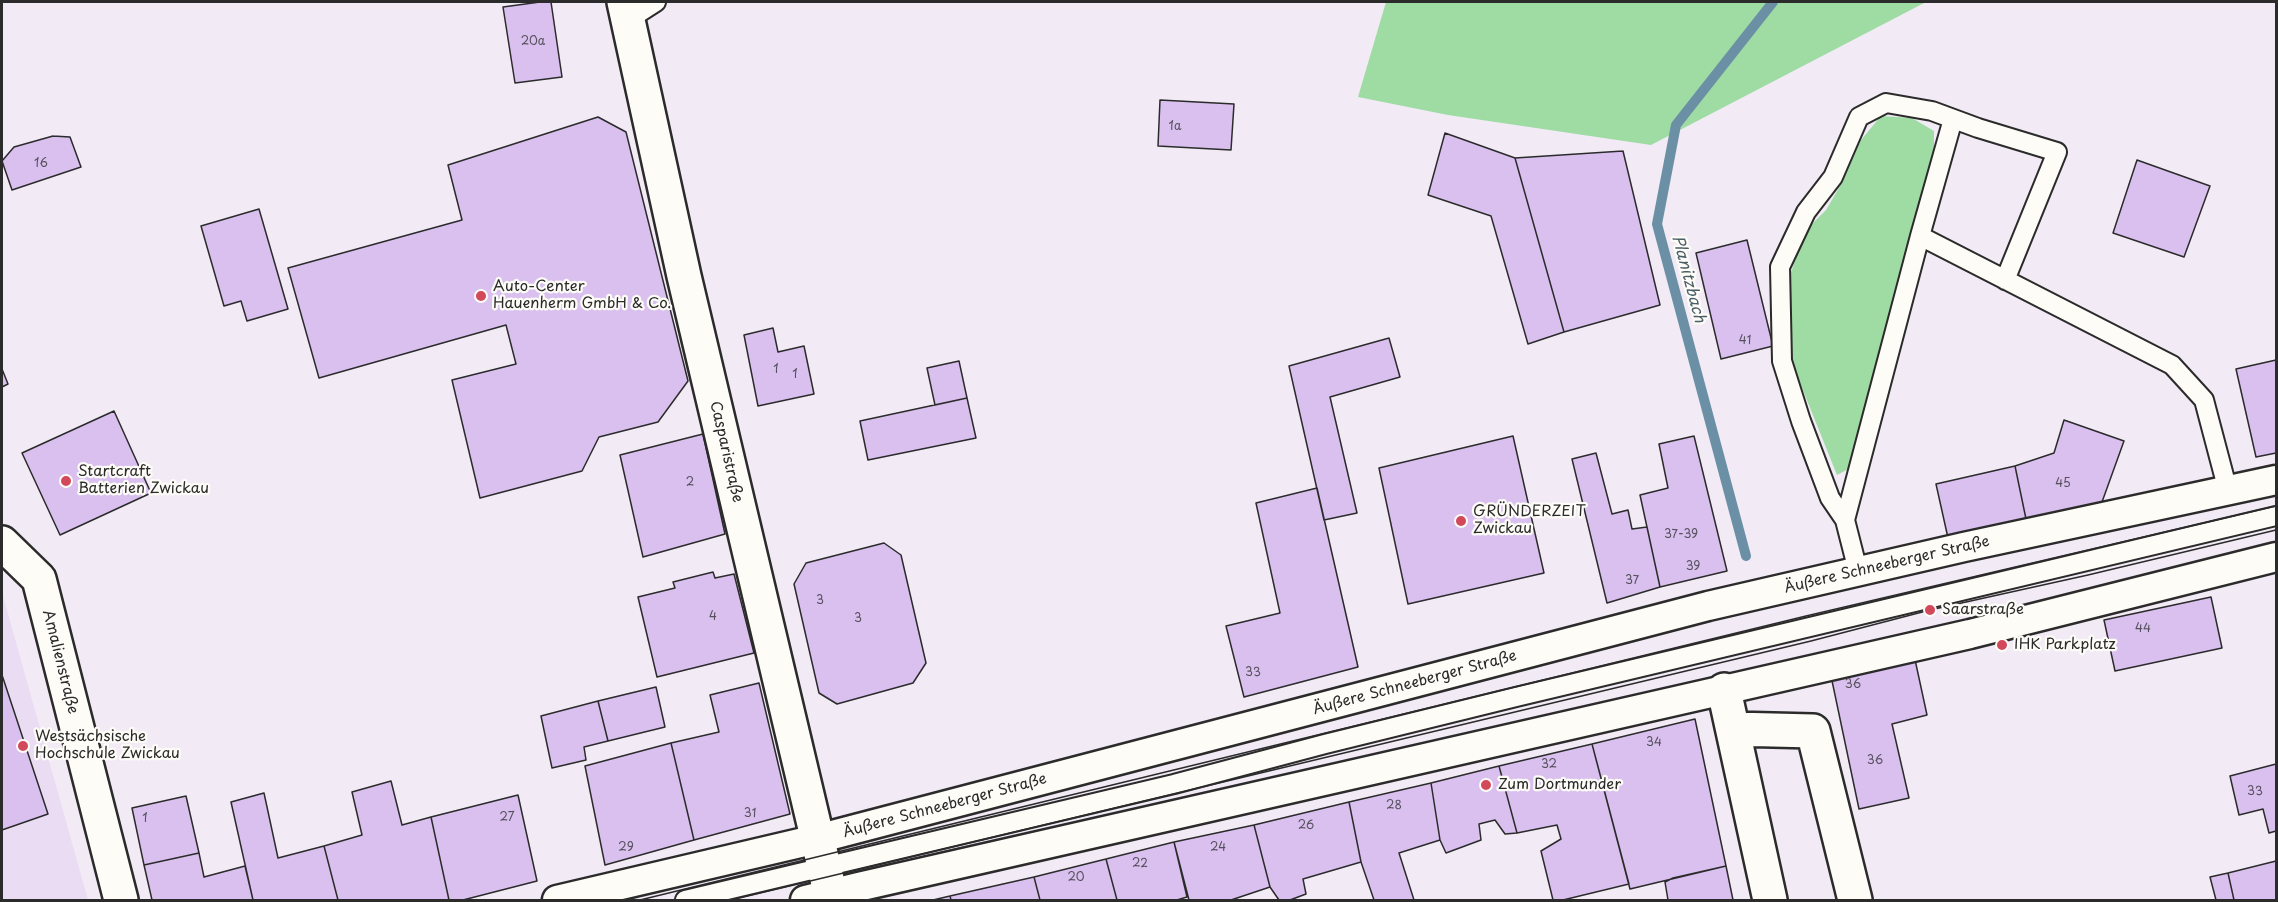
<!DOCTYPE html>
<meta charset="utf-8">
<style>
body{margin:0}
#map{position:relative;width:2278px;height:902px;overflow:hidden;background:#f2eaf5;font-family:"Playpen Sans",sans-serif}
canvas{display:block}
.frame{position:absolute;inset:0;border:3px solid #2b2b2b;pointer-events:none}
</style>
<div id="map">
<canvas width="2278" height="902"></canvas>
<div class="frame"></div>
</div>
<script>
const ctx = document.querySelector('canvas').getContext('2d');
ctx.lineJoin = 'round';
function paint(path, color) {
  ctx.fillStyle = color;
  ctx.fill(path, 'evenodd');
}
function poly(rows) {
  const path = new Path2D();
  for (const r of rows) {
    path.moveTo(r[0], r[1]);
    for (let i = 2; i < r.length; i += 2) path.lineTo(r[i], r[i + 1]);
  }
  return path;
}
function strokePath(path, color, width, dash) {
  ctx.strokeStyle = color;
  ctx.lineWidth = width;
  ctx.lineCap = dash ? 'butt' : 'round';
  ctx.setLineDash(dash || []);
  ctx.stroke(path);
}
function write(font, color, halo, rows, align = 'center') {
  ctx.font = font + ' "Playpen Sans",sans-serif';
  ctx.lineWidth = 4.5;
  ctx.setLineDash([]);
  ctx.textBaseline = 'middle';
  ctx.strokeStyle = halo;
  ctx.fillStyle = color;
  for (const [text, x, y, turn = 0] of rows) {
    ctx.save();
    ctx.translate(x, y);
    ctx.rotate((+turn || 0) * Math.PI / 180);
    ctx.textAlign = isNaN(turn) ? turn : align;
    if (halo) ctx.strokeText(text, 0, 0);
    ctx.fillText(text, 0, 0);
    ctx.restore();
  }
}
const built = poly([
 [2,592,88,900,2,900]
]);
const green = poly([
 [1386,2,1926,2,1651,145,1448,115,1358,97],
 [1881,116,1912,118,1934,131,1934,153,1850,468,1837,475,1792,363,1789,279,1804,232,1826,210,1843,181,1861,140]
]);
const stream = poly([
 [1746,556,1657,224,1676,125,1773,2]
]);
const building = poly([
 [540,2,551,2,562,77,515,83,503,7,540,2],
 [1160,100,1234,104,1231,150,1158,146,1160,100],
 [598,117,626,132,688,381,658,422,599,437,582,471,480,498,452,380,516,364,506,325,319,378,288,268,462,220,448,165,598,117],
 [1445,133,1515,158,1564,332,1528,344,1491,216,1428,195,1445,133],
 [53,136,70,137,81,167,12,190,2,161,14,147,53,136],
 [1623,151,1660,305,1564,332,1515,158,1623,151],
 [2137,160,2210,186,2184,257,2113,233,2137,160],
 [259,209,288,309,247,321,241,301,224,306,201,226,259,209],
 [1747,240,1773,346,1721,359,1696,253,1747,240],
 [773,328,778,352,804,346,814,394,758,406,744,335,773,328],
 [1389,338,1400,377,1330,397,1357,513,1324,520,1289,366,1389,338],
 [2276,360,2276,453,2256,457,2236,369,2276,360],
 [959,361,967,398,935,405,927,368,959,361],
 [2,369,8,384,2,387,2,369],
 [967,398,976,438,868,460,860,421,967,398],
 [114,411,151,493,60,535,22,453,114,411],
 [2064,420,2124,441,2102,502,2026,519,2015,466,2054,453,2064,420],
 [703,434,725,534,643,557,620,455,703,434],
 [1513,436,1544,573,1408,604,1379,468,1513,436],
 [1694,436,1727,571,1660,587,1640,495,1668,488,1659,444,1694,436],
 [1596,453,1612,514,1628,510,1632,529,1647,527,1660,587,1607,603,1572,459,1596,453],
 [2015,466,2026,519,1948,538,1936,484,2015,466],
 [1317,488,1358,667,1244,697,1226,626,1280,613,1256,503,1317,488],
 [884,543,901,555,926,663,913,683,837,704,819,693,794,584,806,563,884,543],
 [713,572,715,578,734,574,754,653,657,677,638,597,675,588,673,582,713,572],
 [2211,597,2222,648,2115,671,2104,620,2211,597],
 [1914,655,1927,715,1892,724,1909,798,1859,809,1831,676,1914,655],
 [2,675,48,814,2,830,2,675],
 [759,683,790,814,694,840,671,743,719,732,710,695,759,683],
 [656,687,665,727,608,741,598,701,656,687],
 [598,701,608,741,584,747,586,760,552,768,541,716,598,701],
 [1695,719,1726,866,1630,889,1592,744,1695,719],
 [671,743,694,840,605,865,585,766,671,743],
 [1592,744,1629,884,1563,900,1553,900,1541,851,1561,839,1557,825,1517,833,1499,766,1592,744],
 [2276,764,2276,831,2269,833,2263,809,2239,815,2230,776,2276,764],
 [1499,766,1517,833,1505,834,1495,820,1479,824,1481,840,1446,853,1440,840,1431,783,1499,766],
 [391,781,402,825,431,817,449,900,338,900,324,846,362,835,352,792,391,781],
 [1431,783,1440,840,1399,853,1414,900,1374,900,1361,862,1349,802,1431,783],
 [264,793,278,858,324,846,338,900,253,900,231,802,264,793],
 [518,795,537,881,463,900,449,900,431,817,518,795],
 [186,796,199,853,144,865,132,808,186,796],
 [1349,802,1361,862,1303,879,1306,894,1290,900,1279,900,1270,887,1254,825,1349,802],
 [1254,825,1270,887,1231,900,1189,900,1174,842,1254,825],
 [1174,842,1187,897,1177,900,1117,900,1106,859,1174,842],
 [199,853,204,877,245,866,253,900,152,900,144,865,199,853],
 [1106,859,1117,900,1040,900,1034,877,1106,859],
 [2276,861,2276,900,2234,900,2228,873,2276,861],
 [1726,866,1733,900,1668,900,1665,882,1673,878,1726,866],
 [2228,873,2234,900,2216,900,2210,877,2228,873],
 [1034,877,1040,900,951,900,950,896,1034,877],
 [950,896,951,900,933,900,950,896]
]);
const service = poly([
 [628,20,656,2],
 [1920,236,1953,119],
 [1845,520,1830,498,1801,421,1782,361,1780,267,1806,212,1833,177,1859,117,1886,103,1932,111,1978,128,2057,152,2005,280],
 [1858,571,1845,520,1920,236,2172,365,2204,400,2228,491],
 [685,900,1174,784,1325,744,1516,697,2276,516]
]);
const pedestrian = poly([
 [557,900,817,839,1708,606,1964,547,2276,480],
 [805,900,858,887,1970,634,2276,557]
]);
const minor = poly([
 [624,2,684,276,832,900],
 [2,543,39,579,121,900],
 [1724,690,1770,900],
 [1733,729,1813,731,1855,900]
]);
const tram = poly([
 [640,900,1806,616,2276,506],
 [731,900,1811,641,1930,610,2088,575,2276,530]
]);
const markers = [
 [481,296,6,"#d1495b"],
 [66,481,6,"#d1495b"],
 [1461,521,6,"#d1495b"],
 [1930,610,6,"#d1495b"],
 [2002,645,6,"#d1495b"],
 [23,746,6,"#d1495b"],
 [1486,785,6,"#d1495b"]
];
const numberNames = [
 ["20a",533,42],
 ["1a",1175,127],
 ["16",41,164],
 ["41",1745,341],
 ["1",776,370],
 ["1",795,375],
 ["2",690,483],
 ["45",2063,484],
 ["37-39",1681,535],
 ["39",1693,567],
 ["37",1632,581],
 ["3",820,601],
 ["4",713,617],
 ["3",858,619],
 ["44",2143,629],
 ["33",1253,673],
 ["36",1853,685],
 ["34",1654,743],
 ["36",1875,761],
 ["32",1549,765],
 ["33",2255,792],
 ["28",1394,806],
 ["31",750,814],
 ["27",507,818],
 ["1",145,819],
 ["26",1306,826],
 ["29",626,848],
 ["24",1218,848],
 ["22",1140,864],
 ["20",1076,878]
];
const poiNames = [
 ["Auto-Center",493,287],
 ["Hauenherm GmbH & Co.",493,304],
 ["Startcraft",78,472],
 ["Batterien Zwickau",78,489],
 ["GRÜNDERZEIT",1473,512],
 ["Zwickau",1473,529],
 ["Saarstraße",1942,610],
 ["IHK Parkplatz",2014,645],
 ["Westsächsische",35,737],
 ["Hochschule Zwickau",35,754],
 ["Zum Dortmunder",1498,785]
];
const streetNames = [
 ["Casparistraße",726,452,77],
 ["Äußere Schneeberger Straße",1887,565,-13],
 ["Amalienstraße",60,662,76],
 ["Äußere Schneeberger Straße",1415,683,-15],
 ["Äußere Schneeberger Straße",945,806,-15]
];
const waterNames = [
 ["Planitzbach",1688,279,75]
];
paint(built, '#eaddf3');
paint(green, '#9edca4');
strokePath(stream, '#6b90a5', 10);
paint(building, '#d9c0ef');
strokePath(building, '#2b2b2b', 1.5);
strokePath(service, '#2b2b2b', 22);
strokePath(pedestrian, '#2b2b2b', 33);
strokePath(minor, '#2b2b2b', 38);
strokePath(service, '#fdfcf7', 18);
strokePath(pedestrian, '#fdfcf7', 28);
strokePath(minor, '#fdfcf7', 33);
strokePath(tram, '#2b2b2b', 1.5);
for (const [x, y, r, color] of markers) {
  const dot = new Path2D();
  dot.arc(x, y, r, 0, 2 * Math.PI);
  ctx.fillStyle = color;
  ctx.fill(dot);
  strokePath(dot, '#fdfcf7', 2);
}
write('12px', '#56505c', null, numberNames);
write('15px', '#2b2b2b', '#fdfcf7', poiNames, 'left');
write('15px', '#2b2b2b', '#fdfcf7', streetNames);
write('italic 16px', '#4b5e68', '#fdfcf7', waterNames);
</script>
